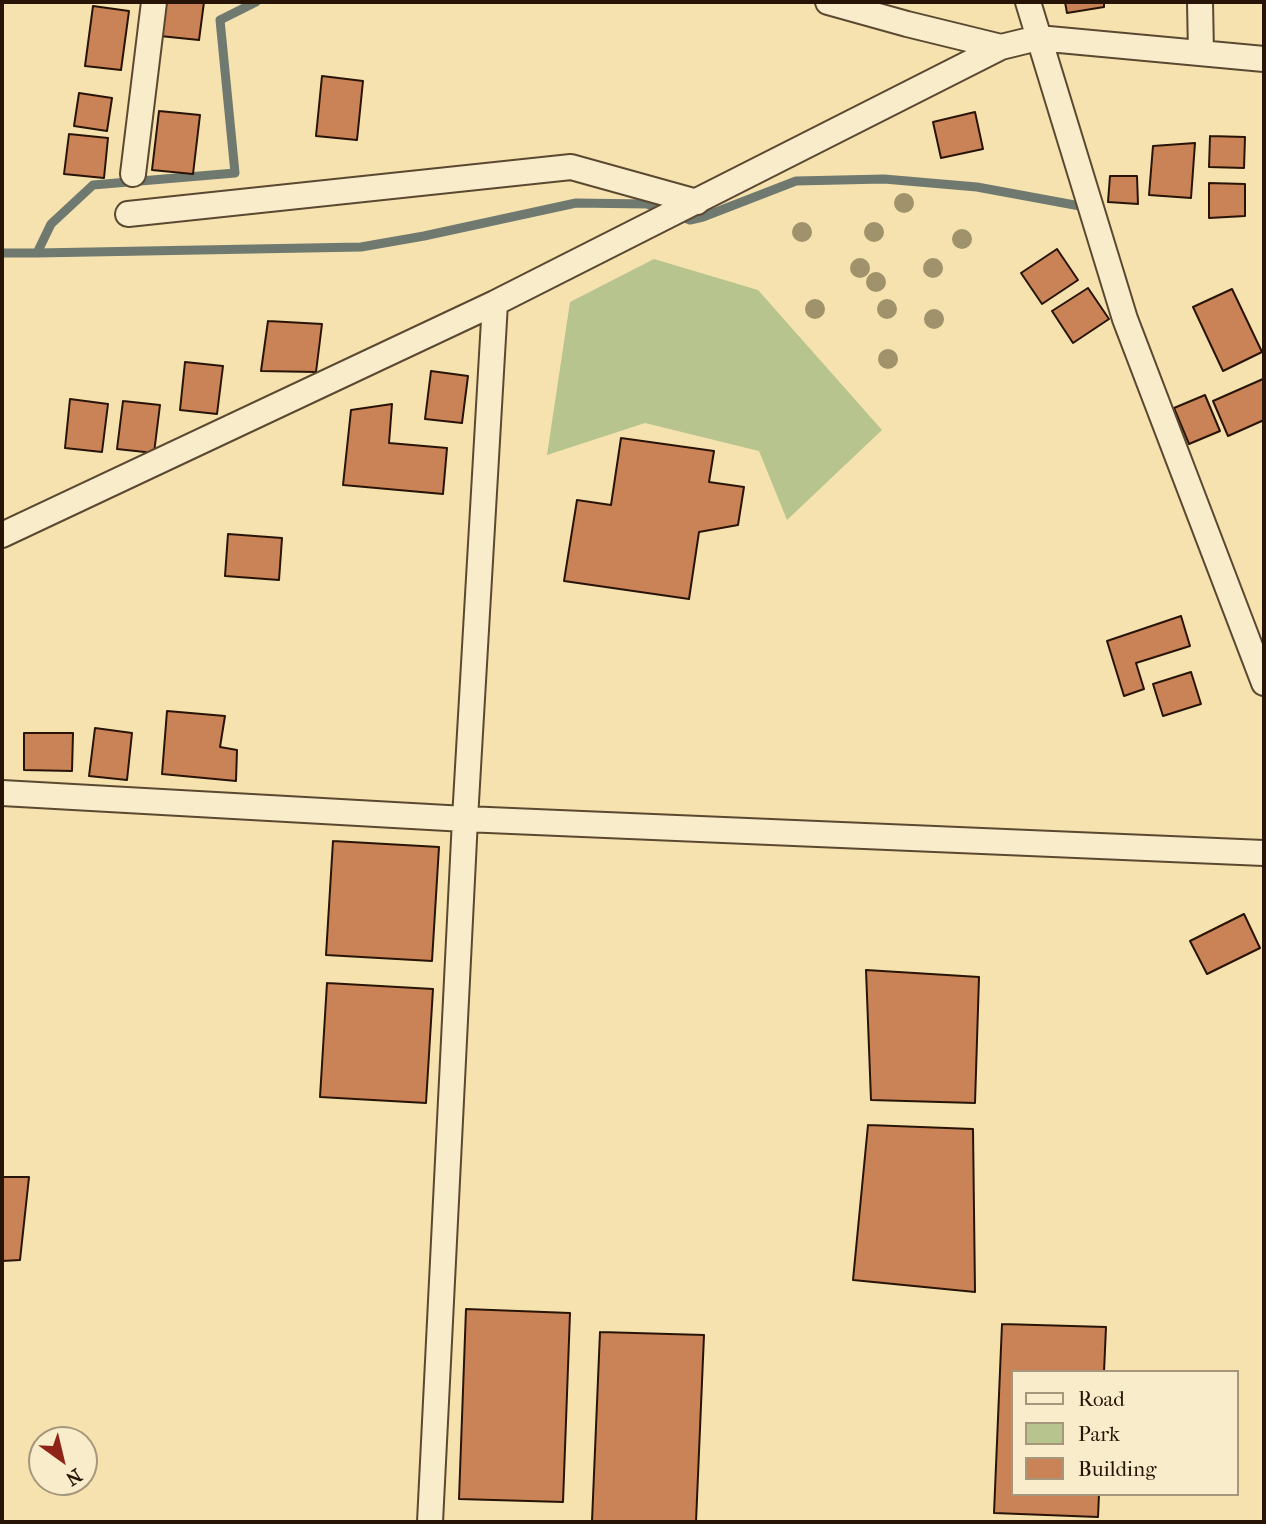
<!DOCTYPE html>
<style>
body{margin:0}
#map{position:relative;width:1266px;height:1524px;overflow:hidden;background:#f5e2ae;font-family:"IM FELL French Canon",serif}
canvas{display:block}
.frame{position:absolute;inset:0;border:4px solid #281407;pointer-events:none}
.legend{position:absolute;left:1011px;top:1370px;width:228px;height:126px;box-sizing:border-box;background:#f8ecca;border:2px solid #a5967c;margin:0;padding:9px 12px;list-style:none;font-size:21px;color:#281407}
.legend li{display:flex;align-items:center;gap:14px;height:35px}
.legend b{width:35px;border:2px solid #a5967c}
.north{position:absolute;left:28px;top:1426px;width:70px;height:70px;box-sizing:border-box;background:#f8ecca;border:2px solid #a5967c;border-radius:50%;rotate:146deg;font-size:19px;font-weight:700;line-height:28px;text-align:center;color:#281407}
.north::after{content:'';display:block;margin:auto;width:24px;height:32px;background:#8f2418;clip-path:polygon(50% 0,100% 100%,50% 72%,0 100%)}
</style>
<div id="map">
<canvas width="1266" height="1524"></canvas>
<div class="frame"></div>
<ul class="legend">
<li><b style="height:9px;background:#f8ecca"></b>Road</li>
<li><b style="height:19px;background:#b8c48d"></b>Park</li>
<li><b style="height:19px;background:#c98356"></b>Building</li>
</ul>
<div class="north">N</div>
</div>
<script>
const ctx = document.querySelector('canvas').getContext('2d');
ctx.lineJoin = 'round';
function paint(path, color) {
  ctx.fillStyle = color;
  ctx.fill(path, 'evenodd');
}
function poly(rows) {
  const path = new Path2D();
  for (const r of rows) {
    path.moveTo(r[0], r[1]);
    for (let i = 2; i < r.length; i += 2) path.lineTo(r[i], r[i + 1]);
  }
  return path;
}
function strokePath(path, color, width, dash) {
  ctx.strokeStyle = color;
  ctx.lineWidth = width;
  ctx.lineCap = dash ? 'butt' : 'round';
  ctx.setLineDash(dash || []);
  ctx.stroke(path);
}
const green = poly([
 [654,259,758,290,882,430,787,520,759,451,645,423,547,455,570,302]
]);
const stream = poly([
 [2,253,37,253,51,224,93,185,235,173,220,20,256,2],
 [37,253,361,247,424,236,576,203,647,204,690,220,703,217,796,181,884,179,977,187,1080,206]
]);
const building = poly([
 [164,2,204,2,199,40,160,36,164,2],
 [1065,2,1104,2,1104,7,1067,13,1065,2],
 [93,6,129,11,121,70,85,66,93,6],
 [322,76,363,81,357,140,316,136,322,76],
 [79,93,112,98,107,131,74,126,79,93],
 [159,111,200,115,193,174,152,170,159,111],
 [975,112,983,149,941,158,933,122,975,112],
 [69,134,108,138,104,178,64,174,69,134],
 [1210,136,1245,137,1244,168,1209,167,1210,136],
 [1195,143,1191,198,1149,195,1153,146,1195,143],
 [1110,176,1137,176,1138,204,1108,202,1110,176],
 [1209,183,1245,184,1245,216,1209,218,1209,183],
 [1057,249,1078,280,1042,304,1021,273,1057,249],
 [1088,288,1109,319,1073,343,1052,311,1088,288],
 [1232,289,1262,352,1223,371,1193,307,1232,289],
 [268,321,322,324,316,372,261,371,268,321],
 [185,362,223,366,217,414,180,410,185,362],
 [431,371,468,376,462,423,425,419,431,371],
 [1263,379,1264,383,1264,420,1228,436,1213,401,1263,379],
 [1205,395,1220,431,1189,444,1174,408,1205,395],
 [70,399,108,404,102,452,65,448,70,399],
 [123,401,160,405,154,453,117,449,123,401],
 [392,404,389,443,447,448,443,494,343,485,351,410,392,404],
 [621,438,714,451,709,482,744,487,738,525,699,532,689,599,564,581,577,500,611,505,621,438],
 [228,534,282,538,279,580,225,576,228,534],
 [1181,616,1190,646,1136,663,1144,689,1124,696,1107,641,1181,616],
 [1191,672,1201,704,1163,716,1153,684,1191,672],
 [167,711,225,716,220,747,237,750,236,781,162,774,167,711],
 [95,728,132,733,127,780,89,776,95,728],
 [24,733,73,733,72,771,24,770,24,733],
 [333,841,439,847,432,961,326,955,333,841],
 [1244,914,1260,948,1207,974,1190,941,1244,914],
 [866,970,979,977,975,1103,871,1100,866,970],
 [327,983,433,989,426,1103,320,1097,327,983],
 [868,1125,973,1129,975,1292,853,1280,868,1125],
 [2,1177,29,1177,20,1260,2,1261,2,1177],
 [466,1309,570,1313,563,1502,459,1499,466,1309],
 [1002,1324,1106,1327,1104,1372,1012,1372,1012,1494,1099,1494,1098,1517,994,1513,1002,1324],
 [600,1332,704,1335,696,1522,592,1521,600,1332]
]);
const minor = poly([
 [828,2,907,24,1001,47],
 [1028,2,1125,319,1264,683],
 [1200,2,1201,53],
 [133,174,154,2],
 [128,214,571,167,697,202],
 [2,535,495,303,1001,47,1038,38,1264,59],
 [2,793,465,819,1264,853],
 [430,1522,465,819,495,303]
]);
const trees = [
 [904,203],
 [802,232],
 [874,232],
 [962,239],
 [860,268],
 [933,268],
 [876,282],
 [815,309],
 [887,309],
 [934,319],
 [888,359]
];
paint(green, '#b8c48d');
strokePath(stream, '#6f796f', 9);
paint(building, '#c98356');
strokePath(building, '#281407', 2);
strokePath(minor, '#5b4831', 28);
strokePath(minor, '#f8ecca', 24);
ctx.fillStyle = '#a0936c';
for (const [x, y] of trees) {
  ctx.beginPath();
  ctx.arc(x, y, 10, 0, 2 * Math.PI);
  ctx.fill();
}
</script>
